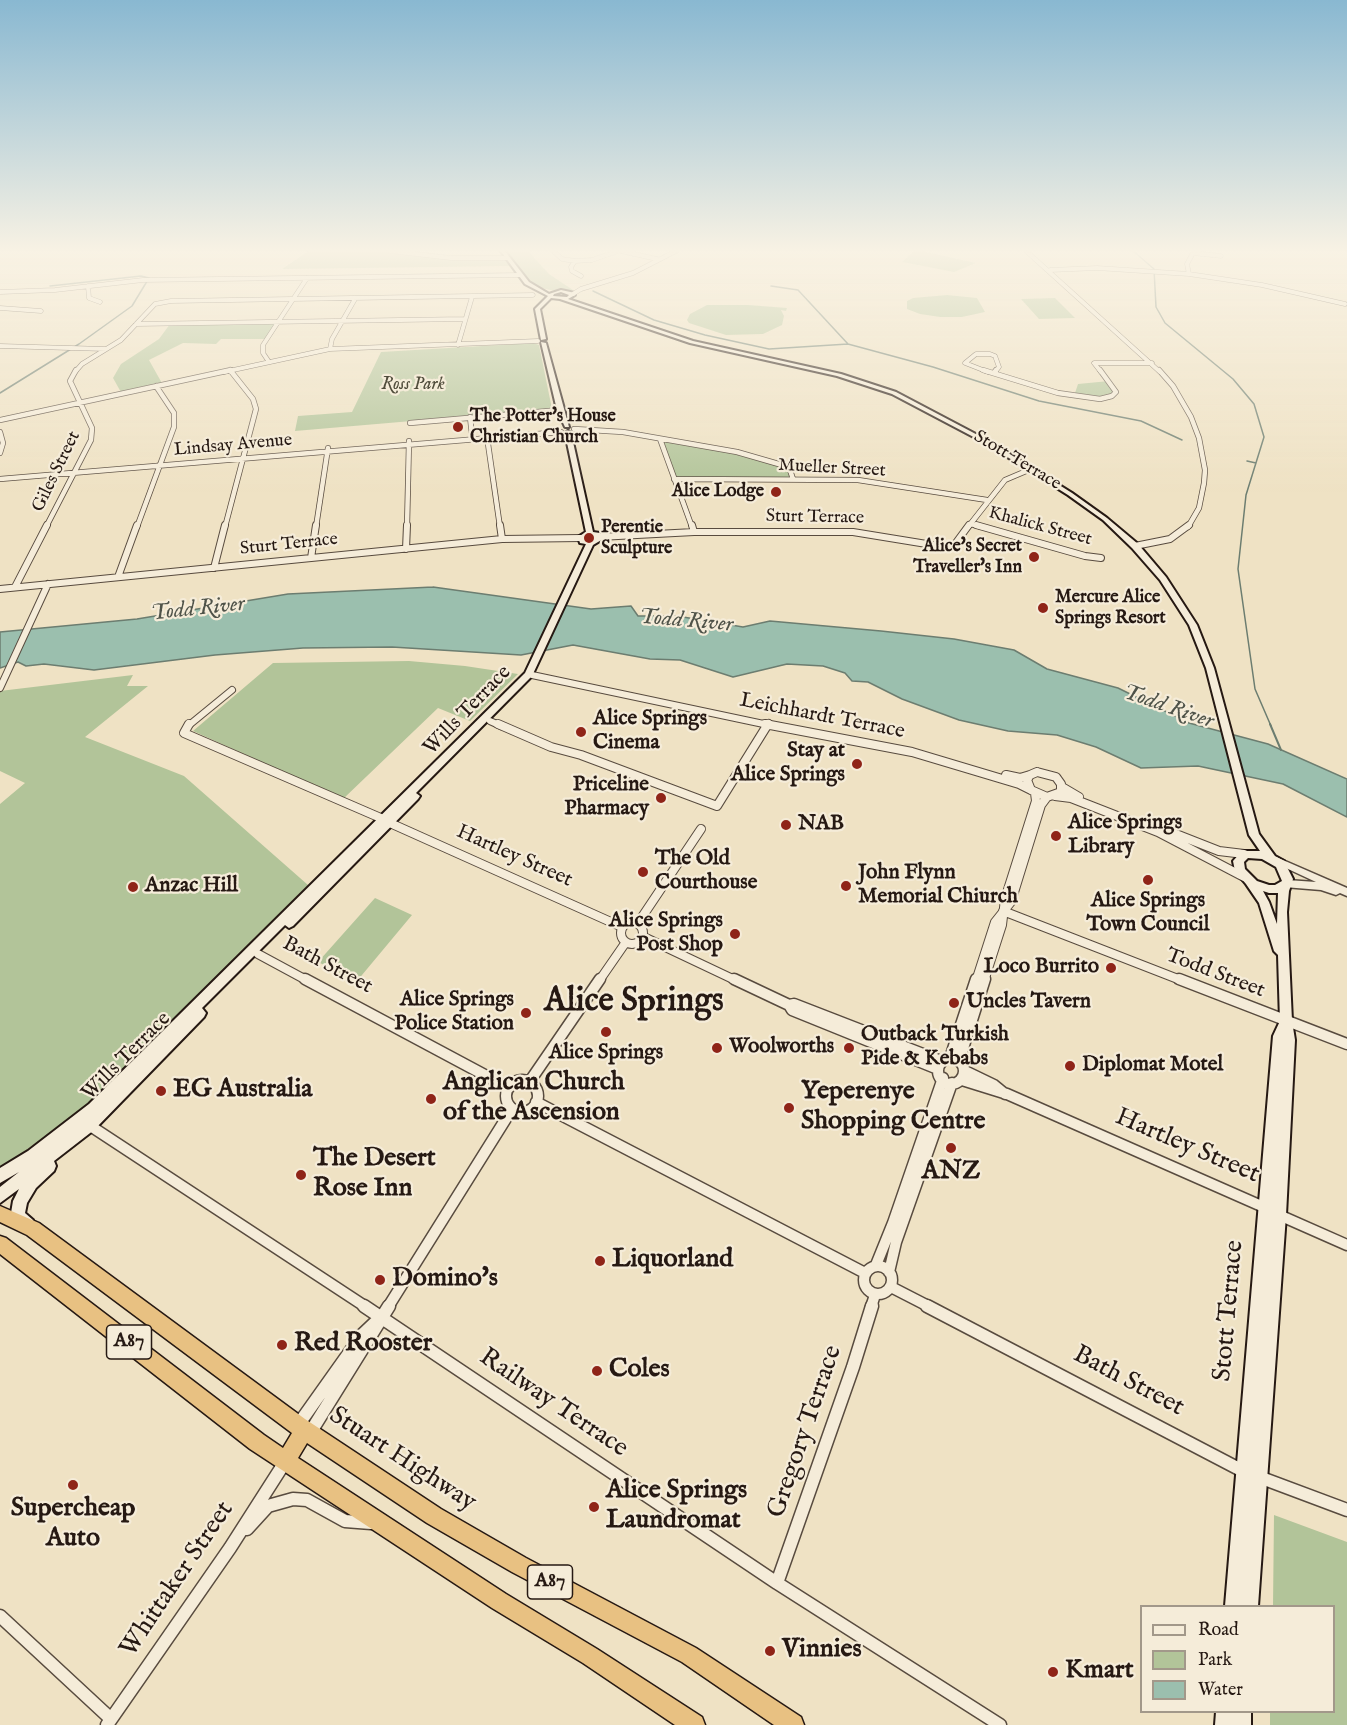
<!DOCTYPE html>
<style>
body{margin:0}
#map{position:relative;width:1347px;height:1725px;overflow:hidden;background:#efe2c4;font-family:"IM FELL English",serif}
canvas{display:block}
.legend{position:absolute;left:1140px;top:1605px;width:195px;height:108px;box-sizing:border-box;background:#f5ecd9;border:2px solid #a2988a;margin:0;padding:8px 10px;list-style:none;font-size:18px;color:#261913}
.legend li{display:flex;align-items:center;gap:12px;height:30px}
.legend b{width:30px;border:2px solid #a2988a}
</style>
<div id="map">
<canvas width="1347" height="1725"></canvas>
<ul class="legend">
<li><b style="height:8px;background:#f5ecd9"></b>Road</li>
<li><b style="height:16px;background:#b2c499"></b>Park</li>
<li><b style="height:16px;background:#9bbfae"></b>Water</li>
</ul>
</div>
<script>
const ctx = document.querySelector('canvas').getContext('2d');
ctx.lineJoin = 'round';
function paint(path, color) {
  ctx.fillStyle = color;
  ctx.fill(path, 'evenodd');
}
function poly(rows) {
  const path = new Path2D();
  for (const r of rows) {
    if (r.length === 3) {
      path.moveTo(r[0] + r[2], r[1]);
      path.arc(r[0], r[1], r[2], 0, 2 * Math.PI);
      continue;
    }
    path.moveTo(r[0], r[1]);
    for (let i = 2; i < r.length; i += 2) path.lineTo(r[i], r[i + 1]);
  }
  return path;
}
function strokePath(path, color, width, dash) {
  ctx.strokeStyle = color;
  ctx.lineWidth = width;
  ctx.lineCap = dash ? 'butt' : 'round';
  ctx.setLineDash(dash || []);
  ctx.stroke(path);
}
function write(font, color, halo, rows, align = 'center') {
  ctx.font = font + ' "IM FELL English",serif';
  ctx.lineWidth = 4.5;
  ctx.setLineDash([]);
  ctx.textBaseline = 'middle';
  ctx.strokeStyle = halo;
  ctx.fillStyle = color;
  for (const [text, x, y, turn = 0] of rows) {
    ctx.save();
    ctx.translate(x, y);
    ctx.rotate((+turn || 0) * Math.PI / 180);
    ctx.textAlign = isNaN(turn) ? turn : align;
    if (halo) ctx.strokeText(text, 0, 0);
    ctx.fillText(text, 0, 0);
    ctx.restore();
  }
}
const green = poly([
 [310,250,381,250,435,257,506,258,502,250,527,250,549,274,573,290,555,291,537,287,530,283,513,266,282,269],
 [915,250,917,250,976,263,954,272,902,262],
 [947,295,977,298,985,312,962,317,940,317,920,314,907,309,907,301,913,298],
 [1055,298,1075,318,1039,319,1021,299],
 [707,305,748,305,787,308,786,311,781,310,784,316,782,325,763,334,726,335,689,323,687,320,690,314],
 [276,322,266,339,221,339,216,344,183,343,149,360,163,385,122,394,113,378,121,364,159,339,170,324],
 [533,343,539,345,552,409,295,431,298,416,352,412,381,352],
 [1109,381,1116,392,1109,397,1074,396,1078,384],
 [660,439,737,452,789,467,793,479,674,479],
 [409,661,465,666,518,674,470,721,438,708,343,799,193,731,273,663],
 [133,675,127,686,148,686,85,737,184,776,308,885,80,1111,0,1169,0,804,25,783,0,771,0,691],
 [375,898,412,915,357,981,318,962],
 [1274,1515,1347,1542,1347,1725,1270,1725,1270,1712,1334,1712,1334,1606,1273,1606]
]);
const water = poly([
 [433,587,591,609,631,606,638,616,677,616,743,627,770,621,881,631,954,639,1014,650,1047,669,1118,688,1189,723,1268,744,1347,779,1347,817,1283,784,1198,766,1141,768,1096,747,1057,735,1008,731,959,720,902,699,868,682,852,681,845,673,823,666,787,664,733,677,680,660,650,659,573,645,521,655,392,647,303,648,215,655,94,670,44,664,26,666,18,662,0,668,0,632,137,619,288,594,433,587]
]);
const streamFar1 = poly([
 [1132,250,1154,269,1156,307,1165,323,1233,379,1254,404,1264,437,1246,495,1238,569,1255,689,1271,726],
 [771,286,798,290,848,344],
 [593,291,654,320,705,335,769,349,848,344,933,367,1039,401,1141,421,1182,440],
 [0,393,79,344,132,306,149,278,141,276,50,286],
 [1247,461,1256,463]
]);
const stream = poly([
 [1270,724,1281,750]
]);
const minorFar5 = poly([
 [382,250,451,258,507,258],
 [552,250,562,259,575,261,592,260,618,251],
 [616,250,657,259],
 [1025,250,1160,372],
 [1193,253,1221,256],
 [575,261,571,267,572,271,581,276],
 [1050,270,1097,268,1189,274,1262,285,1345,304],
 [1189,274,1187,264,1194,251],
 [88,286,89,298,100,302],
 [0,292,55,290,143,280,520,275],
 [573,294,581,289,633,273,678,250],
 [0,308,41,311],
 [136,324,465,319],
 [458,345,472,297],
 [0,346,106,349],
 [330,349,332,339,355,299],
 [269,362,263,353,263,345,307,278],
 [230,370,231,372],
 [75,372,82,364,121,340,155,304,171,301,533,295],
 [224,372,330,349,538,341],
 [988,372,965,363,976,354,990,354,995,356,999,367,995,372],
 [1101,372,1094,363,1152,363]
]);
const minorFar4 = poly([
 [983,370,1058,393,1100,399,1112,396,1116,392,1100,370],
 [1159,370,1173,386,1191,417,1199,438,1205,470,1204,483,1199,508,1188,527],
 [994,373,996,370],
 [470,417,472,435],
 [0,420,231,370],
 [410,423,560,410],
 [574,429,623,432,737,452,789,467,793,479],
 [0,432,3,443,0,453],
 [487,437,500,527],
 [660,439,692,527],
 [0,479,561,432],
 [674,479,858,480,987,500],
 [971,524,982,527],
 [46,527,91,440,92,428,70,381,76,370],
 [137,527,174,427,174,413,156,386],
 [225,527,256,409,253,399,230,370],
 [316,527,328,448],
 [407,527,409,441],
 [968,527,1005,480,1031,469]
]);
const minorFar3 = poly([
 [500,525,502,539],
 [692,525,694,532],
 [976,525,1085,556,1101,558],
 [599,537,694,532,853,532,945,547,955,544,969,525],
 [1135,546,1170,539,1189,525],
 [406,549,407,525],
 [311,558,316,525],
 [214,568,225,525],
 [118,577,137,525],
 [15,587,47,525],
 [0,589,502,539,581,538],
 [532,675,773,726],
 [0,688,48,584],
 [490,721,501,726],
 [188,726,232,690],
 [767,726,769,723]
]);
const minorFar2 = poly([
 [189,724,184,733,383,819],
 [498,724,551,747,581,755,717,806,768,724],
 [765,724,912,752,1019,784,1031,790],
 [1037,772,1056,777,1061,784,1061,792,1047,797,1031,790,1027,780,1030,775,1037,772],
 [1006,775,1020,778,1030,775],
 [1062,787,1079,797],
 [1055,796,1071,798,1158,832,1244,877],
 [390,823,622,927],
 [1163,829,1219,851,1244,854],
 [1003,911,1183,981],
 [632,933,11],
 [638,923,701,829],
 [644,937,737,981],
 [258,954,308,981],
 [599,981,626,942],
 [976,981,995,922,1011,902,1041,805,1047,797],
 [984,981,1002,925,1005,899,1036,801,1035,793]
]);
const minorFar1 = poly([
 [305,979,509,1088],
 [734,979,789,1005,792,1010,938,1069],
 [1179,979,1347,1044],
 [789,1005,794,1004,941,1061],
 [950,1058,976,979],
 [951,1071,13],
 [959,1061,985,979],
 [965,1071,994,1085,1005,1094],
 [962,1080,1007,1094,1266,1208],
 [522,1096,16],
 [530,1081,600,979],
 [536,1102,865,1273],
 [89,1125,366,1307],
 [1279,1215,1347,1245],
 [876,1265,893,1223,943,1078],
 [878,1280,14],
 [889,1272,896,1242,952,1083],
 [891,1287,930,1307],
 [388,1307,512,1109],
 [871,1307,875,1295]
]);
const minor = poly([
 [364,1306,777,1583,1000,1725],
 [927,1306,1243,1471],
 [298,1425,362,1335,380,1318],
 [310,1433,389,1306],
 [1259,1477,1347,1510],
 [247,1529,268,1506,293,1499,307,1500,345,1521,371,1523],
 [777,1583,853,1367,872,1306],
 [0,1616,111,1719],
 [107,1725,230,1548,285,1462]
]);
const tertiary = poly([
 [1276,857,1347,888,1347,896,1340,893,1336,895,1321,890,1284,887,1282,884,1284,881,1287,880,1316,882,1273,862,1272,860,1273,858,1276,857]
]);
const secondary = poly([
 [500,250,504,250,529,282,549,294,561,290,575,293,575,295,568,299,693,341,841,374,896,392,989,441,1072,493,1107,518,1138,544,1166,577,1197,625,1214,668,1259,834,1275,856,1284,861,1293,879,1289,891,1287,912,1292,1021,1295,1040,1286,1215,1258,1606,1225,1606,1273,1036,1280,1021,1278,955,1274,951,1259,903,1246,884,1235,871,1233,861,1242,851,1260,851,1249,835,1206,668,1189,625,1160,580,1132,548,1103,520,1068,495,985,443,892,394,837,376,690,343,560,299,551,298,540,309,546,339,541,340,535,309,548,296,525,284,500,250],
 [561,292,569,295,567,297,553,296,554,294,561,292],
 [1248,858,1262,859,1276,867,1282,881,1275,885,1269,885,1257,881,1245,869,1244,862,1248,858],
 [1263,891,1269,893,1278,893,1277,924,1269,902,1263,891],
 [541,342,546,343,569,427,565,427,557,410,541,342],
 [568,431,571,433,593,532,600,533,603,539,593,545,532,676,416,793,420,796,418,799,293,926,289,928,285,925,202,1008,206,1013,204,1017,94,1130,54,1161,56,1166,54,1171,36,1188,27,1203,25,1213,33,1220,35,1225,33,1230,28,1232,23,1230,16,1225,11,1213,13,1201,19,1189,0,1203,0,1187,19,1172,0,1183,0,1168,28,1151,89,1104,525,673,586,544,580,543,578,537,586,532,565,433,568,431],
 [591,535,595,538,592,541,586,539,586,538,591,535],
 [1216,1712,1251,1712,1251,1725,1215,1725,1216,1712]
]);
const trunk = poly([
 [0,1206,39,1223,305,1419,441,1509,526,1558,696,1648,801,1717,804,1725,774,1725,682,1662,512,1572,427,1523,307,1443,298,1458,506,1594,597,1649,702,1717,705,1725,675,1725,583,1663,492,1608,250,1449,0,1254,0,1236,6,1238,264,1435,283,1448,292,1433,27,1235,0,1222,0,1206]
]);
const markers = [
 [458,427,6,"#8f2418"],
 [776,492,6,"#8f2418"],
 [589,538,6,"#8f2418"],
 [1034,557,6,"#8f2418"],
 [1043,608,6,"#8f2418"],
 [581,732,6,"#8f2418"],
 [857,764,6,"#8f2418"],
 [661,798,6,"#8f2418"],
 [786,825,6,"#8f2418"],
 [1056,836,6,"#8f2418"],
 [643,872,6,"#8f2418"],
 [1148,880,6,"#8f2418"],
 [846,886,6,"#8f2418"],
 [133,887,6,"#8f2418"],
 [735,934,6,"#8f2418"],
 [1111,968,6,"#8f2418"],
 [954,1003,6,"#8f2418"],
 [526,1013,6,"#8f2418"],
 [606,1032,6,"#8f2418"],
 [717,1048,6,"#8f2418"],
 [849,1048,6,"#8f2418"],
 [1070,1066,6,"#8f2418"],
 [161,1091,6,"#8f2418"],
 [431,1099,6,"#8f2418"],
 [789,1108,6,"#8f2418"],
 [951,1148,6,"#8f2418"],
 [301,1175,6,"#8f2418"],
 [600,1261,6,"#8f2418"],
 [380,1280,6,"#8f2418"],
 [282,1345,6,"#8f2418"],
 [597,1371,6,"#8f2418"],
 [73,1485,6,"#8f2418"],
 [594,1507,6,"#8f2418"],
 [770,1651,6,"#8f2418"],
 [1053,1672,6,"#8f2418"]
];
const farParknames = [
 ["Ross Park",413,385]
];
const farPoinames = [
 ["The Potter's House",470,417],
 ["Christian Church",470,438],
 ["Alice Lodge",764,492,"right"],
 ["Perentie",601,528],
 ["Sculpture",601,549],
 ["Alice's Secret",1022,547,"right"],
 ["Traveller's Inn",1022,568,"right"],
 ["Mercure Alice",1055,598],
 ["Springs Resort",1055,619]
];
const farStreetnames = [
 ["Lindsay Avenue",233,446,-5],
 ["Stott Terrace",1017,461,31],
 ["Mueller Street",832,469,3],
 ["Giles Street",57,472,-64],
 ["Sturt Terrace",815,518,1],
 ["Khalick Street",1040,527,15],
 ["Sturt Terrace",289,545,-6]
];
const shields = [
 [129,1342,45],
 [550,1582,45]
];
const shieldNames = [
 ["A87",129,1342],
 ["A87",550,1582]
];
const streetNames = [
 ["Wills Terrace",468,711,-46],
 ["Leichhardt Terrace",822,717,11],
 ["Hartley Street",514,857,24],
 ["Bath Street",327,966,28],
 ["Todd Street",1215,974,21],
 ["Wills Terrace",127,1057,-45]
];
const poiNames = [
 ["Alice Springs",593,720],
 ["Cinema",593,744],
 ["Stay at",845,752,"right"],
 ["Alice Springs",845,776,"right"],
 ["Priceline",649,786,"right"],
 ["Pharmacy",649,810,"right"],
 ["Alice Springs",1068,824],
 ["Library",1068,848],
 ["NAB",798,825],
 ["The Old",655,860],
 ["Courthouse",655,884],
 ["John Flynn",858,874],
 ["Memorial Chiurch",858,898],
 ["Anzac Hill",145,887],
 ["Alice Springs",1148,902,"center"],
 ["Town Council",1148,926,"center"],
 ["Alice Springs",723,922,"right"],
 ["Post Shop",723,946,"right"],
 ["Loco Burrito",1099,968,"right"],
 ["Alice Springs",514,1001,"right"],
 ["Police Station",514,1025,"right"],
 ["Uncles Tavern",966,1003],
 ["Outback Turkish",861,1036],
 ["Pide & Kebabs",861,1060],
 ["Woolworths",729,1048],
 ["Alice Springs",606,1054,"center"],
 ["Diplomat Motel",1082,1066]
];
const waterNames = [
 ["Todd River",198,610,-6],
 ["Todd River",686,622,5],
 ["Todd River",1168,708,19]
];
const nearPoinames = [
 ["Anglican Church",443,1084],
 ["of the Ascension",443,1114],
 ["EG Australia",173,1091],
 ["Yeperenye",801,1093],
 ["Shopping Centre",801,1123],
 ["The Desert",313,1160],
 ["Rose Inn",313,1190],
 ["ANZ",951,1173,"center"],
 ["Liquorland",612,1261],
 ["Domino's",392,1280],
 ["Red Rooster",294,1345],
 ["Coles",609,1371],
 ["Alice Springs",606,1492],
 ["Laundromat",606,1522],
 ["Supercheap",73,1510,"center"],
 ["Auto",73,1540,"center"],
 ["Vinnies",782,1651],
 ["Kmart",1065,1672]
];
const nearStreetnames = [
 ["Hartley Street",1187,1147,23],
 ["Stott Terrace",1230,1311,-85],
 ["Bath Street",1128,1382,28],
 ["Railway Terrace",553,1404,34],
 ["Gregory Terrace",806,1432,-71],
 ["Stuart Highway",402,1460,33],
 ["Whittaker Street",178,1580,-56]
];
const townNames = [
 ["Alice Springs",634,1003]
];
paint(green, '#b2c499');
paint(water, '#9bbfae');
strokePath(water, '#6c7d70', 1.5);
strokePath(streamFar1, '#6c7d70', 1.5);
strokePath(stream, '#6c7d70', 2);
strokePath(minorFar5, '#584b3f', 5);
strokePath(minorFar4, '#584b3f', 6);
strokePath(minorFar3, '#584b3f', 8);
strokePath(minorFar2, '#584b3f', 10);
strokePath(minorFar1, '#584b3f', 13);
strokePath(minor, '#584b3f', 15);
strokePath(tertiary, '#584b3f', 3);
strokePath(secondary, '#261913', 4);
strokePath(trunk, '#261913', 3);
strokePath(minorFar5, '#f5ecd9', 4);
strokePath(minorFar4, '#f5ecd9', 4.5);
strokePath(minorFar3, '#f5ecd9', 6);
strokePath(minorFar2, '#f5ecd9', 8);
strokePath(minorFar1, '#f5ecd9', 10);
strokePath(minor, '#f5ecd9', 12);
paint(tertiary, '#f5ecd9');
paint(secondary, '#f5ecd9');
paint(trunk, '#e8c182');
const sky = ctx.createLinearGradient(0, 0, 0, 492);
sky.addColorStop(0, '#89b8d1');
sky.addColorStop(0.51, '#f8f2e4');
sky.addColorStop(1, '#f8f2e400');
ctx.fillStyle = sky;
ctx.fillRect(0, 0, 1347, 492);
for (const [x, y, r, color] of markers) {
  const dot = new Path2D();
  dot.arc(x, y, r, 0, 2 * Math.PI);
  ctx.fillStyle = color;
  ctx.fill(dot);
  strokePath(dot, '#f5ecd9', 2);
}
write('italic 18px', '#504c3b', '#f5ecd9', farParknames);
write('bold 18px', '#261913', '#f5ecd9', farPoinames, 'left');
write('18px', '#261913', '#f5ecd9', farStreetnames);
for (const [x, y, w] of shields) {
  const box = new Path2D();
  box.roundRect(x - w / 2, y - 17, w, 34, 4.5);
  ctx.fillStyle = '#f5ecd9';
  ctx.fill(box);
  strokePath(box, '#261913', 1.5);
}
write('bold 20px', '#261913', null, shieldNames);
write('21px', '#261913', '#f5ecd9', streetNames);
write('bold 21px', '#261913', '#f5ecd9', poiNames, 'left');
write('italic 22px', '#4f5349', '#f5ecd9', waterNames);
write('bold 26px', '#261913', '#f5ecd9', nearPoinames, 'left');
write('26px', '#261913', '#f5ecd9', nearStreetnames);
write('bold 33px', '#261913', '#f5ecd9', townNames);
</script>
